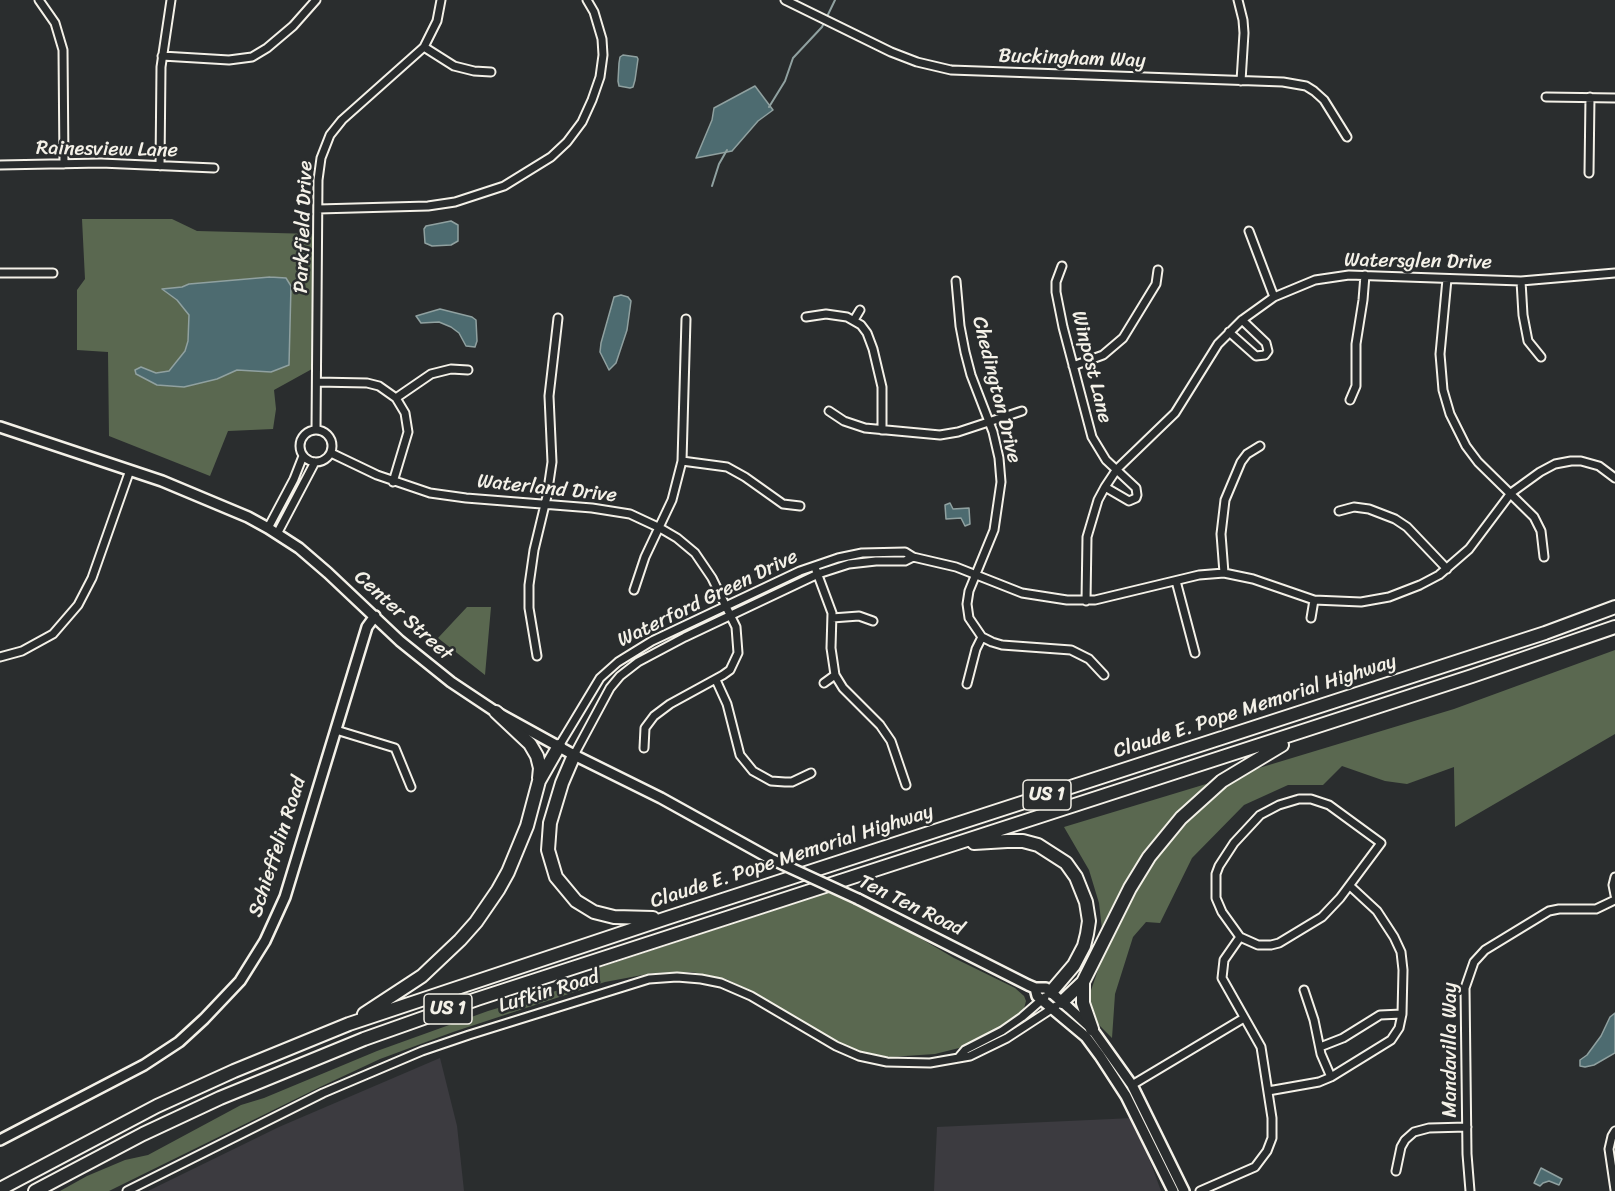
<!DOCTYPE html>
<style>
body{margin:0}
canvas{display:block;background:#2a2d2e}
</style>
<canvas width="1615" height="1191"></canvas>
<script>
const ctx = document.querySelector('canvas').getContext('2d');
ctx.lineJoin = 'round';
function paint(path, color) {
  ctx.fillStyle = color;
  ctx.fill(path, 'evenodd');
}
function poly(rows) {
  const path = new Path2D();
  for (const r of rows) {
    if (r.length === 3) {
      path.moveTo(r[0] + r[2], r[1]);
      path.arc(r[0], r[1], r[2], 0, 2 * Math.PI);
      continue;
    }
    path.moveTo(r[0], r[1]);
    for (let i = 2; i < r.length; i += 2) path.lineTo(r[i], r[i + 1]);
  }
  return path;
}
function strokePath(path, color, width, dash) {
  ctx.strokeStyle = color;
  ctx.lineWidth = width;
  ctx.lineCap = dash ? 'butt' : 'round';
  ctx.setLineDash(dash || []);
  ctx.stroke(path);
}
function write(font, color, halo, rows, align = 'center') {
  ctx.font = font + ' Sriracha,sans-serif';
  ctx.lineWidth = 5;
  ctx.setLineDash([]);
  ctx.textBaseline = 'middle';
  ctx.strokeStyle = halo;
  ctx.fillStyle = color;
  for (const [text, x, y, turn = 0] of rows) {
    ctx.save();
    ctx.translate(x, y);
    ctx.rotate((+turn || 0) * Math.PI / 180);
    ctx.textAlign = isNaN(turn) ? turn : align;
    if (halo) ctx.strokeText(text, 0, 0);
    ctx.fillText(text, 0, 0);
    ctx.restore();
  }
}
const built = poly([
 [440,1058,457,1126,464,1191,148,1191,279,1127],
 [1134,1118,1161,1191,934,1191,937,1127]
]);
const green = poly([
 [82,219,172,219,197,231,314,234,312,369,274,390,276,409,273,429,228,431,210,476,109,436,108,352,77,350,77,290,85,279],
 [467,607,491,607,485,675,438,638],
 [1615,650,1615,734,1455,827,1454,767,1407,784,1385,781,1342,766,1323,785,1288,785,1244,805,1192,858,1160,923,1146,922,1133,937,1115,994,1112,1038,1096,1022,1088,999,1099,967,1102,929,1099,903,1089,870,1064,827,1454,709],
 [830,892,889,920,954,958,1015,988,1024,996,1026,1001,1023,1012,999,1030,967,1046,935,1054,890,1057,856,1051,841,1045,806,1026,753,992,726,979,692,972,653,973,605,982,453,1032,380,1059,320,1087,109,1191,60,1191,87,1176,125,1160,148,1155,241,1105,264,1098,377,1051,488,1011,586,982,599,980,595,969]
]);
const water = poly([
 [623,55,637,57,638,59,635,80,633,87,630,88,619,86,618,81,619,63,620,57,623,55],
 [755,86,773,110,758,121,732,151,696,158,712,120,714,108,755,86],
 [451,221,458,225,458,241,451,245,432,246,425,243,424,229,426,226,451,221],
 [270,277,286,278,291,286,289,365,271,372,237,370,217,379,184,387,157,385,136,374,135,370,141,367,156,373,169,371,185,351,188,341,189,315,177,300,162,289,182,287,189,284,270,277],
 [621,295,628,297,631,301,627,330,616,363,609,370,600,352,601,343,614,297,621,295],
 [440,309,472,317,476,320,477,341,475,347,466,346,459,333,451,327,439,322,421,323,416,316,440,309],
 [950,503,953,509,969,508,970,524,965,526,961,518,946,519,945,505,950,503],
 [1615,1013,1615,1053,1594,1065,1585,1067,1580,1066,1580,1060,1587,1055,1601,1036,1610,1017,1615,1013],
 [1541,1168,1562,1179,1559,1185,1549,1181,1543,1183,1540,1186,1534,1183,1541,1168]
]);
const stream = poly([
 [769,107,785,81,793,58,822,27,835,0],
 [712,186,719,164,727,150]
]);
const street = poly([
 [39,0,55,23,63,50,64,164],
 [785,0,891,52,917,62,951,70,1283,82,1306,86,1314,91,1324,100,1347,137],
 [1238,0,1243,20,1244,33,1241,81],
 [424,47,454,66,474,71,491,72],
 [162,56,229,60,252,57,267,48,293,26,316,0],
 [1546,97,1615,98],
 [0,165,101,163,214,168],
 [160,166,161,67,171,0],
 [1589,173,1590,97],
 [318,209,428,206,455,202,504,186,551,157,567,142,582,122,592,100,600,77,603,55,602,39,594,12,587,0],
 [1249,231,1274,297],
 [1062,266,1056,282,1056,292,1063,327,1092,437,1106,460,1136,488,1137,495,1136,498,1129,501,1105,487],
 [0,273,53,273],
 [1447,279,1440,354,1443,390,1450,414,1466,446,1478,462,1534,517,1541,531,1544,557],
 [956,281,960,326,965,352,971,375,993,432,999,458,1001,482,994,530,969,591,967,604,969,618,982,637,992,642,1002,645,1071,650,1089,659,1104,675],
 [1521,281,1523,315,1528,341,1541,357],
 [806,317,826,314,847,317,861,325,867,333,873,349,882,387,882,430],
 [854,320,860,310],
 [1229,332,1256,356,1265,355,1268,351,1266,343,1242,320],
 [1073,366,1103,355,1123,338,1156,284,1158,270],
 [317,382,367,383,379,386,396,398,405,413,408,432,393,482],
 [396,398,431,374,451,369,468,370],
 [1350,400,1356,386,1356,344,1363,300,1365,275],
 [829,411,844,421,865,428,940,435,958,432,1022,411],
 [316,446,16],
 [316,430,318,180,321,158,330,135,342,120,424,47,437,21,441,0],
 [331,453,377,475,430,493,466,498,592,508,630,514,660,528,677,538,695,553,712,578,736,627,738,653,730,670,723,675,670,704,654,716,645,728,644,748],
 [682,461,727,467,745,477,783,504,800,506],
 [1339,511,1354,507,1369,509,1395,519,1407,527,1447,569],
 [268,528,294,479,303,456],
 [277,534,315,462],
 [816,570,832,613,831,648,835,675,843,688,880,725,891,741,906,785],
 [1224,573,1221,534,1225,500,1241,462,1247,454,1260,446],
 [1176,581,1195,653],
 [634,590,645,557,672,500,682,461,686,319],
 [1086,601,1087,537,1098,500,1105,487,1117,469,1175,413,1218,344,1242,320,1274,297,1315,280,1349,275,1521,281,1615,273],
 [832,618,859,616,873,621],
 [1311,618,1314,600],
 [537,656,529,608,529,585,534,550,547,496,552,462,549,396,558,318],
 [0,657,22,651,53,634,78,605,92,578,130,470],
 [716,680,727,704,740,755,753,771,771,781,785,782,792,782,811,773],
 [824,683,835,675],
 [967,684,976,649,982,637],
 [336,730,395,748,411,787],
 [559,746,600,678,618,662,652,641,800,571,838,558,862,553,905,552,913,557,956,567,1022,593,1067,600,1095,600,1199,575,1224,573,1253,579,1314,600,1361,602,1389,597,1420,585,1439,575,1469,549,1511,493,1540,472,1555,464,1571,461,1581,461,1599,466,1615,478],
 [574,755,610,688,620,676,638,662,685,637,818,574,849,564,876,561,905,561,913,557],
 [1299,799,1311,799,1329,805,1381,843,1340,898,1322,917,1279,943,1271,945,1258,945,1240,937,1222,912,1216,898,1216,874,1219,866,1234,843,1260,815,1279,805,1299,799],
 [1615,877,1613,885,1615,895],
 [1304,990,1314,1020,1321,1054,1331,1077],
 [1320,1047,1343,1038,1380,1015,1402,1014],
 [959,1057,965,1050,1002,1031,1022,1017,1045,997],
 [1132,1085,1244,1018],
 [1268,1091,1319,1082,1331,1077,1391,1040,1399,1028,1402,1014,1403,970,1401,952,1394,937,1377,911,1350,886],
 [1615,1131,1612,1136,1609,1149,1615,1190],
 [1396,1171,1401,1147,1405,1140,1414,1132,1429,1128,1467,1127],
 [127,1191,323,1093,422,1051,469,1035,649,979,677,977,701,979,721,983,751,996,836,1046,859,1056,887,1062,930,1063,970,1056,1007,1038,1056,1006],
 [1200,1191,1255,1167,1267,1151,1272,1138,1272,1118,1261,1047,1222,978,1224,960,1240,937],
 [1470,1191,1467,1154,1465,988,1474,962,1485,950,1549,911,1559,909,1596,909,1615,900]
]);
const secondary = poly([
 [0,427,162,481,248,517,268,528,299,548,328,573,400,641,451,682,496,712,574,755,661,798,771,859],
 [858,899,1028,985,1035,988,1046,988,1069,1008,1092,1029,1132,1085,1184,1191],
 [1035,988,1037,996,1086,1037,1100,1056,1126,1096,1173,1191],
 [0,1140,144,1065,179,1042,204,1019,240,981,265,941,285,897,367,627,375,616]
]);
const highway = poly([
 [496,712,530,744,537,756,540,768,539,778],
 [574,755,562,783,550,823,548,850,556,877,576,901,594,912,614,917,653,918],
 [974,843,1007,841,1023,841,1038,845,1066,863,1076,877,1086,902,1089,921,1087,934,1084,946,1074,965,1051,992],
 [1083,982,1083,1003,1092,1029],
 [1062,1002,1083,982,1130,888,1149,857,1181,818,1222,781,1282,745],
 [364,1014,422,976,460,940,476,922,498,890,508,872,527,826,539,781,559,746],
 [0,1189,157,1106,234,1071,349,1024,667,918,1545,633,1615,607],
 [35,1191,143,1134,220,1098,364,1039,477,999,1472,676,1615,627]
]);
const secondaryBridge = poly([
 [771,859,858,899]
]);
const shields = [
 [1047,795,48],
 [448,1009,48]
];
const shieldNames = [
 ["US 1",1047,795],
 ["US 1",448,1009]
];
const streetNames = [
 ["Buckingham Way",1072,59,2],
 ["Rainesview Lane",107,150,1],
 ["Parkfield Drive",304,227,-88],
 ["Watersglen Drive",1418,262,1],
 ["Winpost Lane",1091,367,76],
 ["Chedington Drive",996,390,76],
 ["Waterland Drive",547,489,6],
 ["Waterford Green Drive",708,599,-26],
 ["Center Street",403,616,42],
 ["Claude E. Pope Memorial Highway",1255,707,-18],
 ["Schieffelin Road",278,847,-72],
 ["Claude E. Pope Memorial Highway",792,857,-18],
 ["Ten Ten Road",911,906,26],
 ["Lufkin Road",549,992,-17],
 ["Mandavilla Way",1451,1050,-90]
];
paint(built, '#3c3b40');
paint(green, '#5a6850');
paint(water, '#4d6b70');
strokePath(water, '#90a1a0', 1.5);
strokePath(stream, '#90a1a0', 2);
strokePath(street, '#f4f1e8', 11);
strokePath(secondary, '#f4f1e8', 14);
strokePath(highway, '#f4f1e8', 16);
strokePath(street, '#2a2d2e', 7);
strokePath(secondary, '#2a2d2e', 9);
strokePath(highway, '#2a2d2e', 12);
strokePath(secondaryBridge, '#f4f1e8', 14, []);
strokePath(secondaryBridge, '#2a2d2e', 9);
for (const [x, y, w] of shields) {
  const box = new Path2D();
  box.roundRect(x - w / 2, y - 15, w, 30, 4.5);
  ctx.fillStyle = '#2a2d2e';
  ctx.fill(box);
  strokePath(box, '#f4f1e8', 1.5);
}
write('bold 18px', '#f4f1e8', null, shieldNames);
write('20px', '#f4f1e8', '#2a2d2e', streetNames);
</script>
